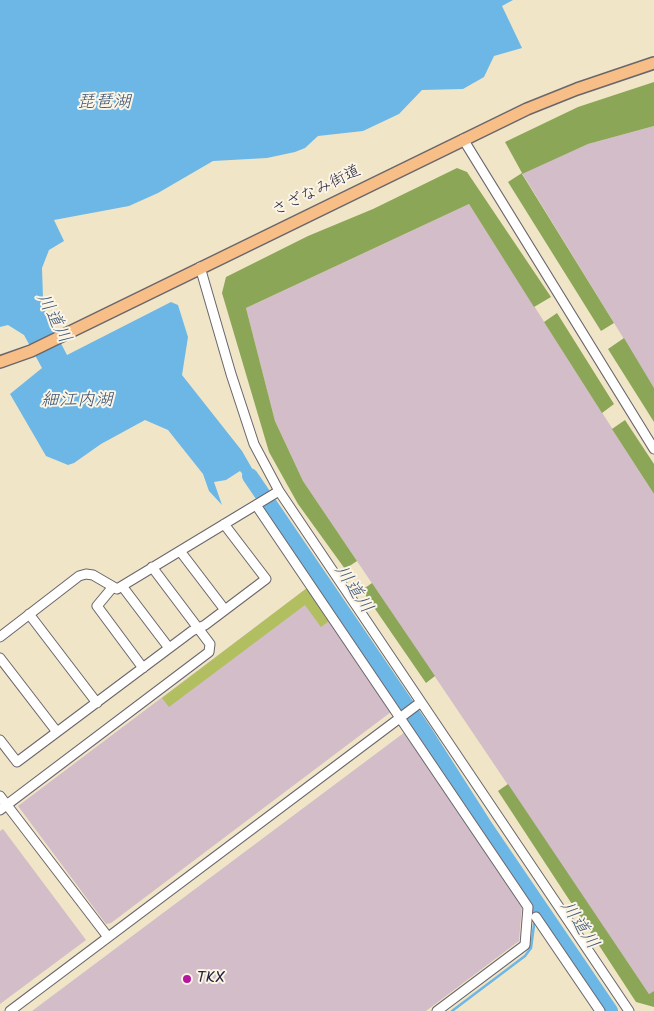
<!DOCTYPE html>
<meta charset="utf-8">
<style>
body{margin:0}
canvas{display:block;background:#f0e5c7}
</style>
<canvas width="654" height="1011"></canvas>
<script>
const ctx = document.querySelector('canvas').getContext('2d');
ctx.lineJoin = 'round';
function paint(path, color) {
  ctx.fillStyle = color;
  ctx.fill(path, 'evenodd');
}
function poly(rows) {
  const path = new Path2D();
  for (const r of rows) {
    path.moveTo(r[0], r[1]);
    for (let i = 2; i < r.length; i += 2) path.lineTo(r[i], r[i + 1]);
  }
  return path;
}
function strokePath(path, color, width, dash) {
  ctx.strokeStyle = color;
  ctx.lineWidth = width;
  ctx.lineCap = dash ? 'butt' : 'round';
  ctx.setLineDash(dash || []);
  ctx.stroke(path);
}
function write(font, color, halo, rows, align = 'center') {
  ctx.font = font + ' Kalam,"Klee One",sans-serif';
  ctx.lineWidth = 4;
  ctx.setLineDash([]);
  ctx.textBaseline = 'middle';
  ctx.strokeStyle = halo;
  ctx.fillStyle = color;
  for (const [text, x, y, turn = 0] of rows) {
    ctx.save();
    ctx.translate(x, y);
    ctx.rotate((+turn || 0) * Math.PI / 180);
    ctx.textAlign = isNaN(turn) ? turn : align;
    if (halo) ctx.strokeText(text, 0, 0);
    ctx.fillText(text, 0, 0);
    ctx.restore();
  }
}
const industrial = poly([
 [654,126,654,388,522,173,588,144],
 [469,204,654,494,654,991,649,994,303,481,275,421,246,308],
 [307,588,391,712,111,923,106,924,18,806],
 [405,732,522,905,519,941,426,1011,32,1011],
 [3,829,86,940,0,1004,0,831]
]);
const green = poly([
 [307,588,329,621,321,627,305,605,169,707,162,698]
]);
const forest = poly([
 [654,82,654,126,588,144,522,174,614,323,601,331,508,182,522,173,505,142,578,107],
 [457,168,467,172,551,297,534,307,469,204,246,308,275,421,303,481,357,561,345,569,298,504,269,452,222,293,226,277,308,236,373,209],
 [557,313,614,404,602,413,544,322],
 [624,338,654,388,654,422,608,349],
 [625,420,654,464,654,494,612,429],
 [372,583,435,676,426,683,362,590],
 [508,784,649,994,654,991,654,1007,636,1002,498,791]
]);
const water = poly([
 [0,0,513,0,502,6,522,48,494,56,484,77,463,89,422,90,399,114,363,131,318,136,305,148,295,152,267,158,213,161,158,193,129,206,54,220,64,241,49,250,42,268,43,298,46,314,67,355,171,302,178,305,188,337,182,375,242,451,265,491,260,495,240,471,226,480,214,482,222,505,209,491,203,474,168,430,145,420,101,444,74,463,68,465,46,456,10,394,42,368,24,335,8,325,0,327]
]);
const stream = poly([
 [452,1011,525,956,531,948,537,902]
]);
const river = poly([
 [250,476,425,733,485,827,610,1011]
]);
const minor = poly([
 [463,139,654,449],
 [200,267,231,374,254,444,279,491,629,1011],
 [256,505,528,907,525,945,437,1011],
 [180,551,225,610],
 [122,586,169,648],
 [112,588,97,606,143,668],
 [29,614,97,703],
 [0,637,79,576,86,574,93,575,117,589,279,491],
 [0,658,57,732],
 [0,740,17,762,192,631,205,625,266,579,224,524],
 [0,796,108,937],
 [0,810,209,652,210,644,152,567],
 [536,917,600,1011],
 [10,1011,421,702]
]);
const major = poly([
 [0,362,31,351,527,109,577,89,654,63]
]);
const markers = [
 [187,979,5,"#b5179e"]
];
const streetNames = [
 ["さざなみ街道",317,192,-26]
];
const poiNames = [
 ["TKX",197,979]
];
const waterNames = [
 ["琵琶湖",104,104],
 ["川道川",52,319,62],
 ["細江内湖",77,402],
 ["川道川",352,590,56],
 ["川道川",578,926,56]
];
paint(industrial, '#d2bdc8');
paint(green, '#b1bf61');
paint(forest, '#8ca657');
paint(water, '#6db7e6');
strokePath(stream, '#6db7e6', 2.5);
strokePath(river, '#6db7e6', 16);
strokePath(minor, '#6a666c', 11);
strokePath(major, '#6a666c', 14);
strokePath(minor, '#fff', 9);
strokePath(major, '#f7be87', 11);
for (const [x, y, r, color] of markers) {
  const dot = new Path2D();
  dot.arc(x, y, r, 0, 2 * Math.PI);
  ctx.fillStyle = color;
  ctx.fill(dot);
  strokePath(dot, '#fcf5e5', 2);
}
write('16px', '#22223b', '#fcf5e5', streetNames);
write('16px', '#22223b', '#fcf5e5', poiNames, 'left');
write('italic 18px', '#3c5677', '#fcf5e5', waterNames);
</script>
